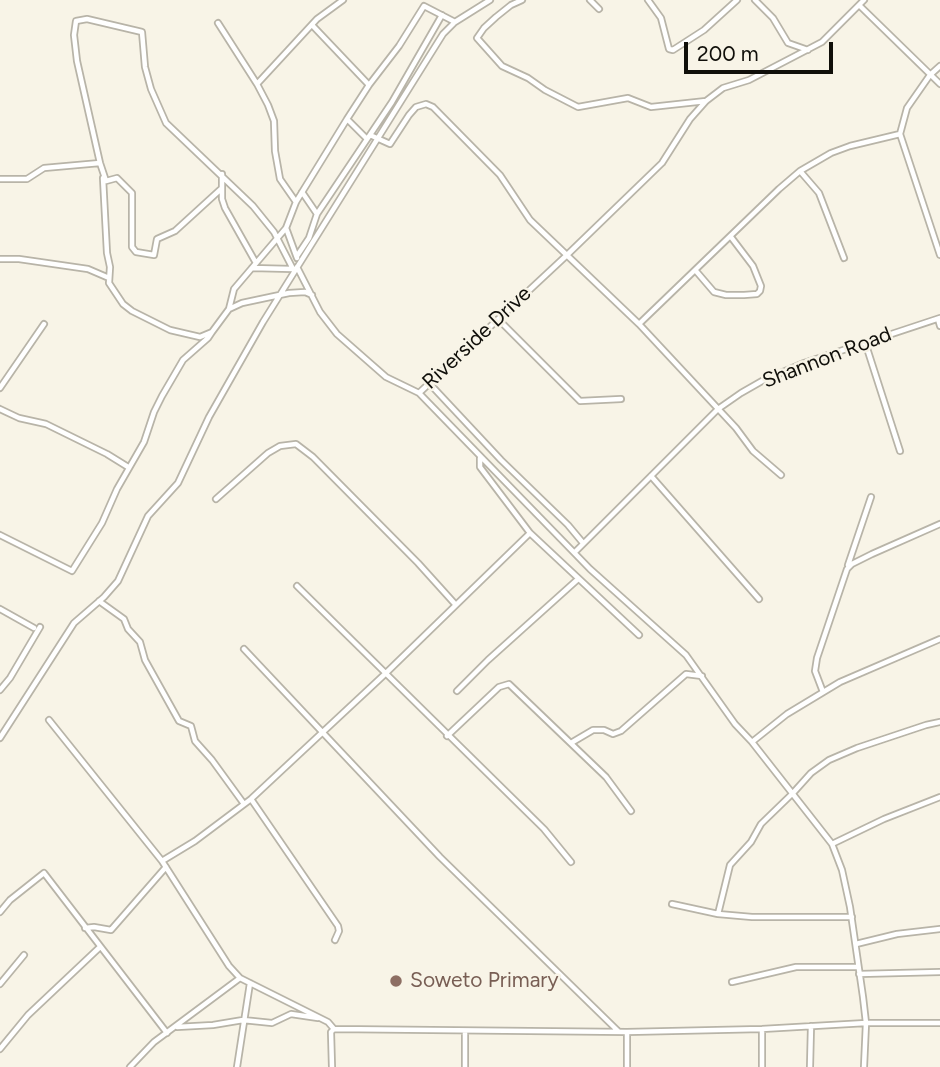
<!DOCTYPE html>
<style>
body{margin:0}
#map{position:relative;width:940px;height:1067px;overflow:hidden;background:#f8f4e7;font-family:Figtree,sans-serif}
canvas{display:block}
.scale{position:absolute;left:684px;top:42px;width:149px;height:32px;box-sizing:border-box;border:4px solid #100f0a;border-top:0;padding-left:9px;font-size:21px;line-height:24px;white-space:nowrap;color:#100f0a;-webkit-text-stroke:5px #f8f4e7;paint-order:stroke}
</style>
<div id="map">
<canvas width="940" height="1067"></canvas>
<div class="scale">200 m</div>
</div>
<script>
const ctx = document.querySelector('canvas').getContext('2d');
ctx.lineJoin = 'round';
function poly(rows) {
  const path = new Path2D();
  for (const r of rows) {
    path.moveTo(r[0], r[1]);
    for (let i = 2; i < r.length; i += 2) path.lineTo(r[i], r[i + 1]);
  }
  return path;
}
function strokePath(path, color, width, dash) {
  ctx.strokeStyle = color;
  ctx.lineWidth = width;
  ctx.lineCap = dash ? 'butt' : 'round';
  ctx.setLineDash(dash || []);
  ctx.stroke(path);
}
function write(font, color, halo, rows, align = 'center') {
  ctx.font = font + ' Figtree,sans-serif';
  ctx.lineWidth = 5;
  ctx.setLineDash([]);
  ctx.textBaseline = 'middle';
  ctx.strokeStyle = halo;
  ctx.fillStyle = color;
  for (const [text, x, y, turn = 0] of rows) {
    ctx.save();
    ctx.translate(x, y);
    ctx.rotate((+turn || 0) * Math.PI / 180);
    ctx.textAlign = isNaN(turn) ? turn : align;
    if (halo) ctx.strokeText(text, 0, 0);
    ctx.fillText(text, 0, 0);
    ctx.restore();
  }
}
const street = poly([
 [522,0,511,5,496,17,484,28,477,38,502,66,528,78,545,90,578,107,628,98,651,107,706,101],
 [590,0,599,9],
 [648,0,661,18,669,49,673,50,704,30,737,0],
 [755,0,773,18,788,43,808,50],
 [859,5,940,84],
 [218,23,257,84,268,105,274,121,275,151,280,179,296,202],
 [312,25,369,85],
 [940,66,930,75,907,108,900,134,940,255],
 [257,84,317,19,343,0],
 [347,119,369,85,399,46,424,6,455,22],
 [370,135,390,144,409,115,416,107,426,104,433,107,500,175,530,220,639,324,736,428,753,451,781,475],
 [800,171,819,193,844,258],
 [222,174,222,199,225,208,256,263],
 [103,178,107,253,110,267,109,283,123,304,132,311,170,330,200,337,212,332,229,309,242,303,289,293,305,292,312,295],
 [0,179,27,179,44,168,100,163],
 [221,189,175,231,157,239,154,255,136,252,132,247,132,193,117,178,106,181,100,163,77,61,74,35,76,21,87,19,142,32,145,67,151,89,166,123,253,206,274,232,293,269],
 [302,192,317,214],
 [286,228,297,258],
 [297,256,309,238,317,214,392,102,442,15],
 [0,259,19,259,88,269,109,278],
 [297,267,320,312,337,334,386,377,419,393],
 [252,268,292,269],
 [696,271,714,292,726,295,744,295,757,294,760,291,761,286,753,266,731,237],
 [229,309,234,289,286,228,296,202,347,119,367,139],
 [498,319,580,401,621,399],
 [938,319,940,326],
 [639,324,779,189,800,171,831,153,850,146,900,134],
 [865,342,900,451],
 [429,383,501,460,568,525,583,543],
 [0,388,44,324],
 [0,409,19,418,46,424,107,454,128,467],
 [480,458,480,467,530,533,639,635],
 [651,476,759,599],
 [216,499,268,453,280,446,296,444,313,457,418,563,455,604],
 [0,535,72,571,102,523,117,489,144,442,154,412,162,396,183,360,208,338,212,332],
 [575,552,718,409,741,393,762,381,804,363,940,318],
 [848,565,871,497],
 [297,586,544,829,571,862],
 [99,601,124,619,128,629,140,642,145,660,179,721,191,726,195,741,212,760,244,804],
 [0,609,34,628],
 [244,649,440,857,618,1031],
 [0,690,10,678,40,627],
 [457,691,488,660,577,580],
 [823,692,815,671,817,658,847,569,852,564,872,554,940,524],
 [49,720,162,861,229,966,240,978,328,1022,334,1029,627,1032,762,1029,866,1023,940,1023],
 [447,736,499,687,509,684,606,777,631,811],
 [0,738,74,623,104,597,118,581,148,516,178,483,209,417,263,322,443,34,455,22,490,0],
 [752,742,735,724,686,655,590,569,419,393,567,255,662,163,690,119,706,101,723,88,749,80,822,42,864,0],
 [571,743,593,730,604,730,613,734,621,731,686,674,702,676],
 [251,799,338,926,339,931,335,940],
 [832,844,884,819,940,797],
 [162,861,195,841,251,799,385,674,530,533],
 [672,904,718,914,752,917,852,917],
 [0,912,10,900,44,873,167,1033],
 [718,914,730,865,751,842,761,824,793,793,811,773,829,760,857,748,926,725,940,722],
 [85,928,94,927,111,930,166,867],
 [856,944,897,934,940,929],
 [859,974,940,972],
 [732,982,796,967,858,967],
 [0,984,24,955],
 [177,1027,213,1025,243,1020,272,1023,291,1014,318,1018],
 [0,1049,28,1015,100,947],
 [130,1067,154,1042,240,978],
 [237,1067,250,983],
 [332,1067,331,1032,334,1029],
 [465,1067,465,1031],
 [627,1067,627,1032],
 [762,1067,762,1029],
 [810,1067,811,1026],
 [864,1067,866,1023,863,997,850,907,842,870,832,844,752,742,787,714,840,682,940,639]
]);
const markers = [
 [396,981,7,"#8d6e63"]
];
const streetNames = [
 ["Riverside Drive",477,338,-43],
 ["Shannon Road",827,358,-21]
];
const educationNames = [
 ["Soweto Primary",410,981]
];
strokePath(street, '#b8b4a8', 8);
strokePath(street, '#fff', 4.5);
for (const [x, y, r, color] of markers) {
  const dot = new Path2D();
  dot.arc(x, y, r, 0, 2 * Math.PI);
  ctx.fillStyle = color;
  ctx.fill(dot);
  strokePath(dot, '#f8f4e7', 2.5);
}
write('21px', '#100f0a', '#f8f4e7', streetNames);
write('21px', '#785e54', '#f8f4e7', educationNames, 'left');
</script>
